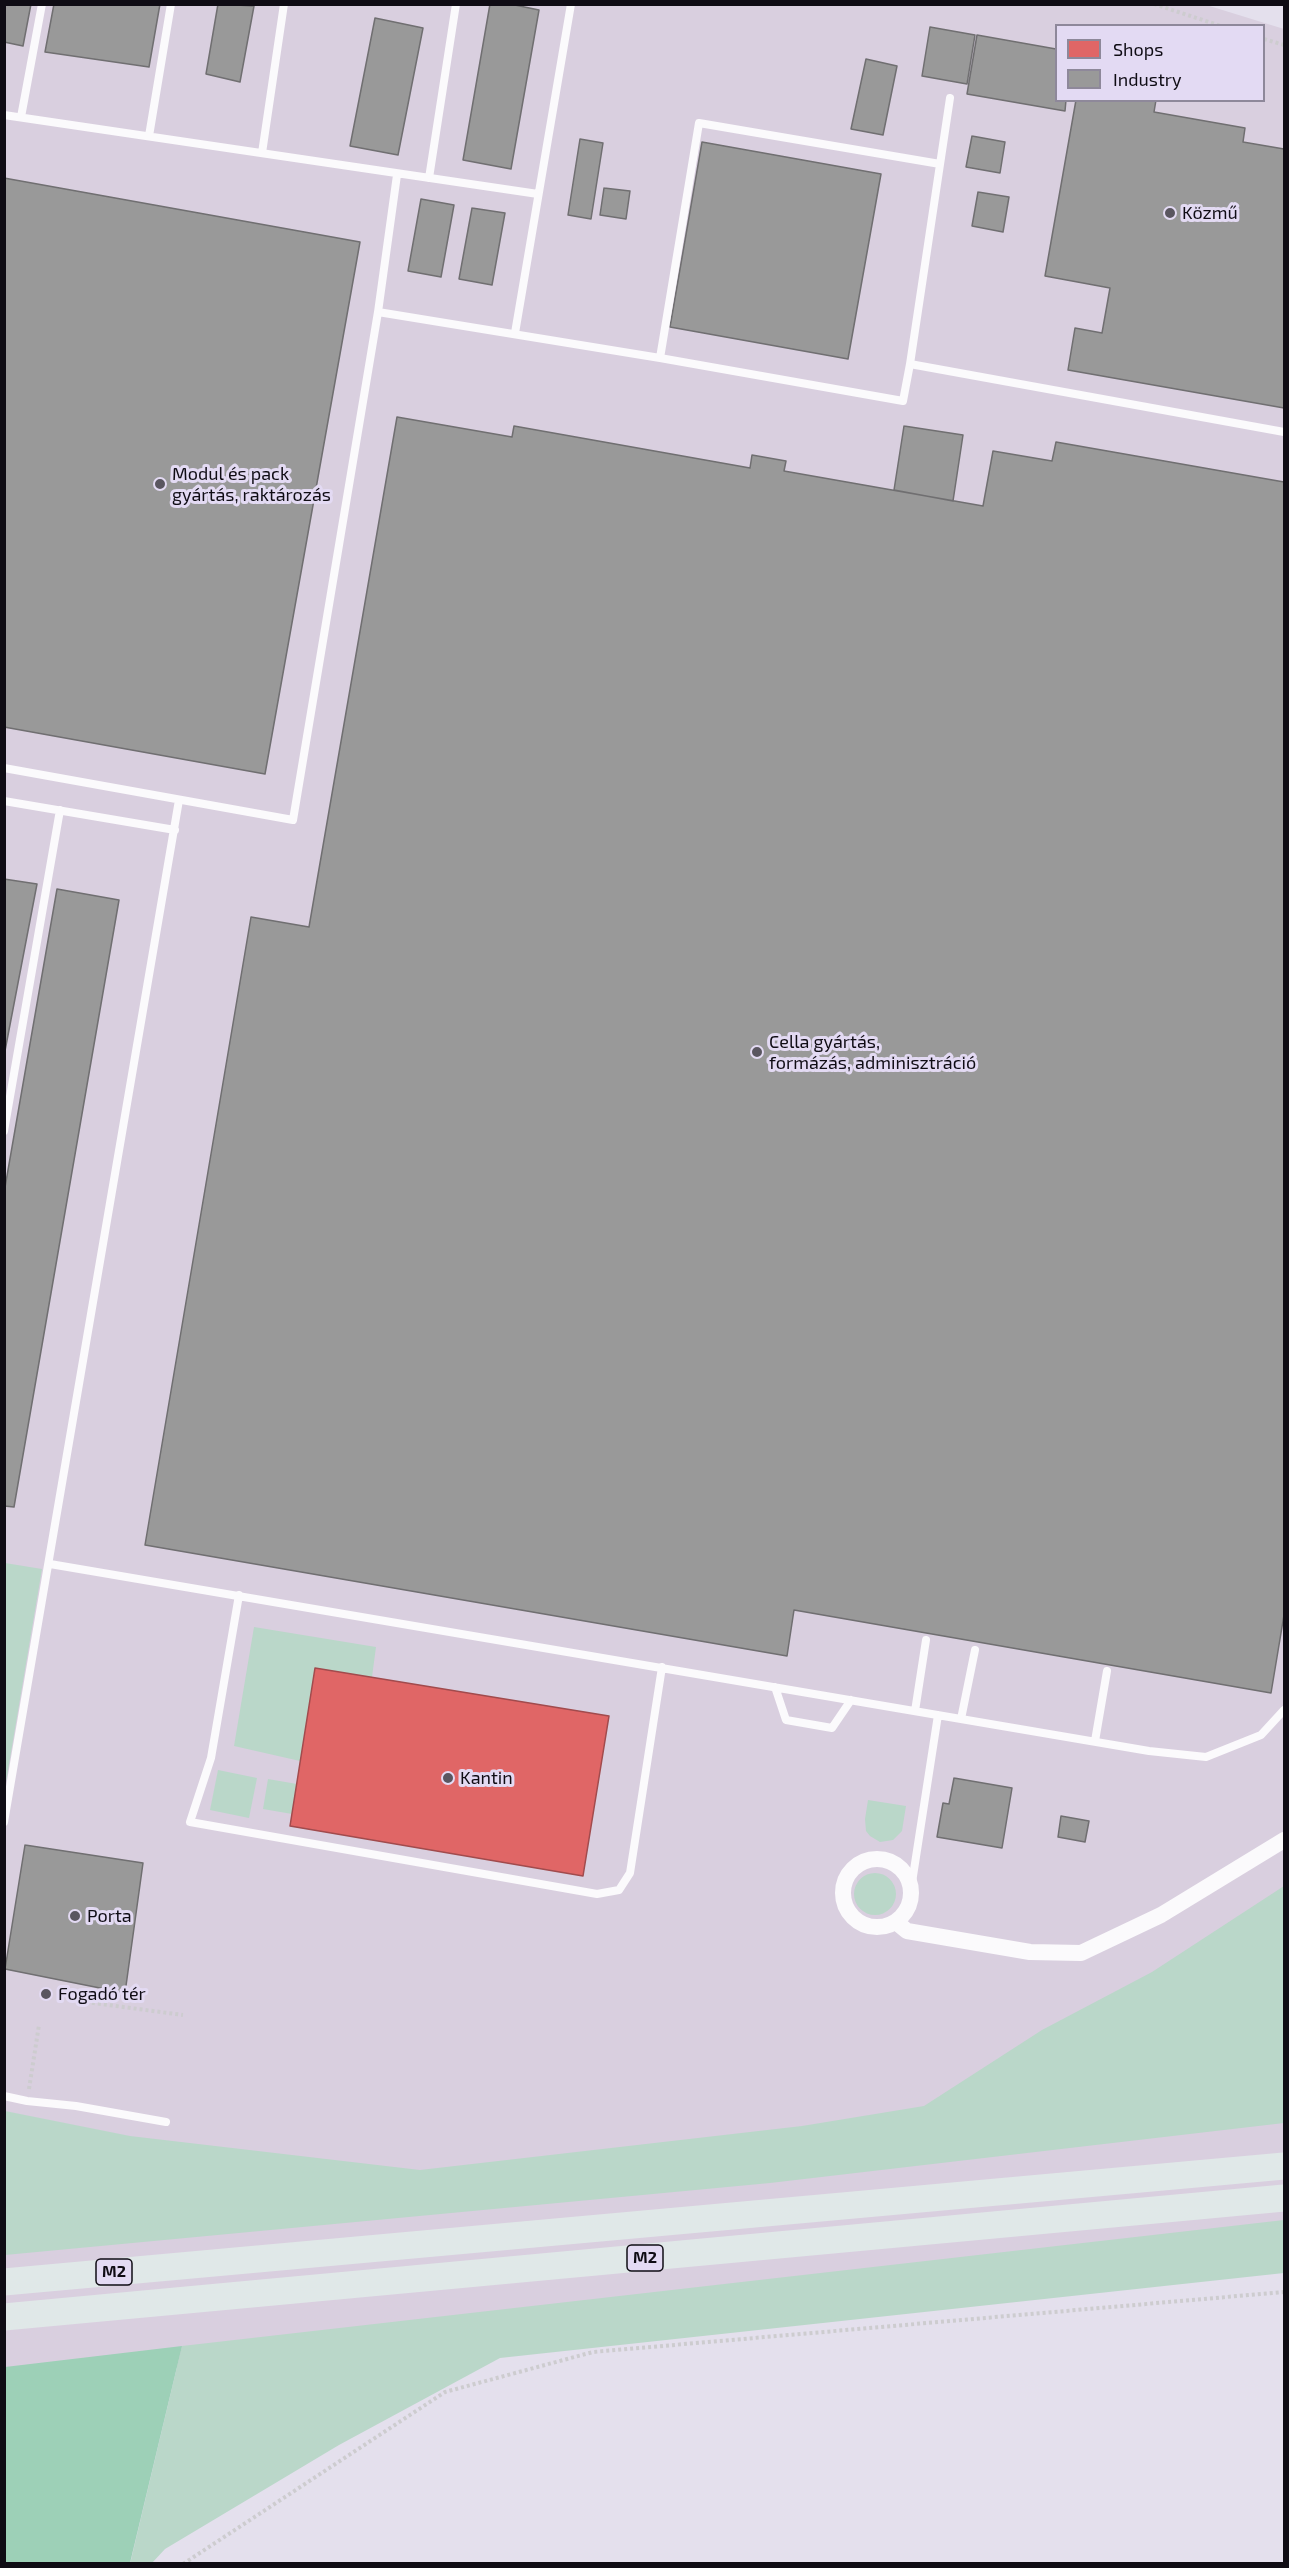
<!DOCTYPE html>
<meta charset="utf-8">
<style>
body{margin:0}
#map{position:relative;width:1289px;height:2568px;overflow:hidden;background:#e4e0ed;font-family:"Exo 2",sans-serif}
canvas{display:block}
.frame{position:absolute;inset:0;border:6px solid #0f0c14;pointer-events:none}
.legend{position:absolute;left:1055px;top:24px;width:210px;height:78px;box-sizing:border-box;background:#e3daf3;border:2px solid #8e889a;margin:0;padding:8px 10px;list-style:none;font-size:18px;color:#0f0c14}
.legend li{display:flex;align-items:center;gap:12px;height:30px}
.legend b{width:30px;border:2px solid #8e889a}
</style>
<div id="map">
<canvas width="1289" height="2568"></canvas>
<div class="frame"></div>
<ul class="legend">
<li><b style="height:16px;background:#e06666"></b>Shops</li>
<li><b style="height:16px;background:#999"></b>Industry</li>
</ul>
</div>
<script>
const ctx = document.querySelector('canvas').getContext('2d');
ctx.lineJoin = 'round';
function paint(path, color) {
  ctx.fillStyle = color;
  ctx.fill(path, 'evenodd');
}
function poly(rows) {
  const path = new Path2D();
  for (const r of rows) {
    if (r.length === 3) {
      path.moveTo(r[0] + r[2], r[1]);
      path.arc(r[0], r[1], r[2], 0, 2 * Math.PI);
      continue;
    }
    path.moveTo(r[0], r[1]);
    for (let i = 2; i < r.length; i += 2) path.lineTo(r[i], r[i + 1]);
  }
  return path;
}
function strokePath(path, color, width, dash) {
  ctx.strokeStyle = color;
  ctx.lineWidth = width;
  ctx.lineCap = dash ? 'butt' : 'round';
  ctx.setLineDash(dash || []);
  ctx.stroke(path);
}
function write(font, color, halo, rows, align = 'center') {
  ctx.font = font + ' "Exo 2",sans-serif';
  ctx.lineWidth = 6;
  ctx.setLineDash([]);
  ctx.textBaseline = 'middle';
  ctx.strokeStyle = halo;
  ctx.fillStyle = color;
  for (const [text, x, y, turn = 0] of rows) {
    ctx.save();
    ctx.translate(x, y);
    ctx.rotate((+turn || 0) * Math.PI / 180);
    ctx.textAlign = isNaN(turn) ? turn : align;
    if (halo) ctx.strokeText(text, 0, 0);
    ctx.fillText(text, 0, 0);
    ctx.restore();
  }
}
const industrial = poly([
 [1203,4,1284,29,1284,2258,5,2385,5,5],
 [1056,26,1264,26,1264,100,1056,100]
]);
const green = poly([
 [5,1563,42,1569,5,1788,4,1563],
 [254,1627,376,1647,372,1677,315,1668,300,1761,234,1746],
 [218,1770,257,1778,249,1818,210,1810],
 [268,1779,297,1784,292,1814,263,1809],
 [868,1800,906,1806,902,1831,893,1840,880,1842,870,1836,866,1831,865,1819],
 [875,1894,21],
 [1284,1886,1284,2123,770,2183,5,2255,5,2111,130,2136,420,2170,802,2126,924,2106,1042,2030,1152,1972],
 [1284,2220,1284,2273,500,2358,339,2445,165,2549,152,2563,130,2564,182,2346]
]);
const forest = poly([
 [182,2346,130,2563,5,2563,5,2367]
]);
const shops = poly([
 [315,1668,609,1716,583,1876,290,1826,315,1668]
]);
const industry = poly([
 [4,4,31,4,23,46,4,42,4,4],
 [54,4,160,4,149,67,45,52,54,4],
 [218,4,254,6,240,82,206,74,218,4],
 [490,4,510,4,539,10,511,169,463,160,490,4],
 [375,18,423,28,398,155,350,146,375,18],
 [930,27,975,35,967,84,922,76,930,27],
 [977,35,1056,49,1056,100,1066,100,1065,111,967,94,977,35],
 [866,59,897,66,883,135,851,129,866,59],
 [1076,100,1156,100,1154,112,1245,128,1243,142,1284,149,1284,408,1068,370,1075,328,1102,333,1110,288,1045,276,1076,100],
 [972,136,1005,142,1000,173,966,167,972,136],
 [580,139,603,143,591,219,568,215,580,139],
 [702,142,881,174,848,359,670,327,702,142],
 [4,178,360,242,265,774,4,727,4,178],
 [604,188,630,191,626,219,600,215,604,188],
 [978,192,1009,197,1003,232,972,226,978,192],
 [421,199,454,205,441,277,408,271,421,199],
 [472,208,505,213,492,285,459,279,472,208],
 [397,417,512,437,514,426,750,468,752,455,786,461,784,471,983,506,993,451,1052,461,1056,442,1284,482,1284,1615,1271,1693,794,1610,787,1656,145,1545,251,917,309,927,397,417],
 [904,426,963,435,953,501,894,490,904,426],
 [4,879,37,884,4,1056,4,879],
 [57,889,119,900,14,1507,4,1506,4,1193,57,889],
 [954,1778,1012,1788,1002,1848,937,1837,943,1803,949,1804,954,1778],
 [1061,1816,1089,1821,1085,1842,1058,1837,1061,1816],
 [25,1845,143,1863,125,1993,5,1969,25,1845]
]);
const path = poly([
 [1154,4,1221,26],
 [1264,39,1284,45],
 [86,2002,183,2015],
 [29,2089,39,2025],
 [183,2564,445,2392,593,2352,1284,2292]
]);
const service = poly([
 [4,115,538,194],
 [21,117,42,4],
 [149,136,171,4],
 [262,153,284,4],
 [429,178,456,4],
 [378,312,660,358,903,401,910,364,1284,432],
 [515,333,571,4],
 [660,358,699,123,940,164],
 [910,364,950,98],
 [4,768,293,820,378,312,397,175],
 [4,801,175,830],
 [4,1131,60,810],
 [50,1564,1149,1751,1206,1757,1261,1735,1284,1710],
 [239,1595,211,1758,190,1822,597,1894,619,1890,630,1873,662,1667],
 [775,1687,786,1720,832,1728,851,1700],
 [915,1711,926,1640],
 [961,1719,975,1650],
 [1095,1741,1107,1671],
 [4,1822,179,800],
 [911,1889,938,1715],
 [4,2096,27,2101,76,2106,166,2122]
]);
const minor = poly([
 [877,1893,34],
 [896,1922,907,1931,1030,1952,1081,1953,1161,1915,1284,1840]
]);
const trunk = poly([
 [4,2282,1284,2166],
 [4,2317,1284,2198]
]);
const markers = [
 [1170,213,6,"#5a5660"],
 [160,484,6,"#5a5660"],
 [757,1052,6,"#5a5660"],
 [448,1778,6,"#5a5660"],
 [75,1916,6,"#5a5660"],
 [46,1994,6,"#5a5660"]
];
const shields = [
 [645,2258,36],
 [114,2272,36]
];
const shieldNames = [
 ["M2",645,2258],
 ["M2",114,2272]
];
const poiNames = [
 ["Közmű",1182,213],
 ["Modul és pack",172,474],
 ["gyártás, raktározás",172,495],
 ["Cella gyártás,",769,1042],
 ["formázás, adminisztráció",769,1063],
 ["Kantin",460,1778],
 ["Porta",87,1916],
 ["Fogadó tér",58,1994]
];
paint(industrial, '#d9cfdf');
paint(green, '#bad7c9');
paint(forest, '#9dd0b7');
paint(shops, '#e06666');
strokePath(shops, '#a14b4d', 1.5);
paint(industry, '#999');
strokePath(industry, '#706f71', 1.5);
strokePath(path, '#cdcccf', 4, [3, 3]);
strokePath(service, '#fbfafc', 8);
strokePath(minor, '#fbfafc', 16);
strokePath(trunk, '#e0e8e8', 27);
for (const [x, y, r, color] of markers) {
  const dot = new Path2D();
  dot.arc(x, y, r, 0, 2 * Math.PI);
  ctx.fillStyle = color;
  ctx.fill(dot);
  strokePath(dot, '#e3daf3', 2);
}
for (const [x, y, w] of shields) {
  const box = new Path2D();
  box.roundRect(x - w / 2, y - 13, w, 26, 4.5);
  ctx.fillStyle = '#e3daf3';
  ctx.fill(box);
  strokePath(box, '#0f0c14', 1.5);
}
write('bold 16px', '#0f0c14', null, shieldNames);
write('18px', '#0f0c14', '#e3daf3', poiNames, 'left');
</script>
